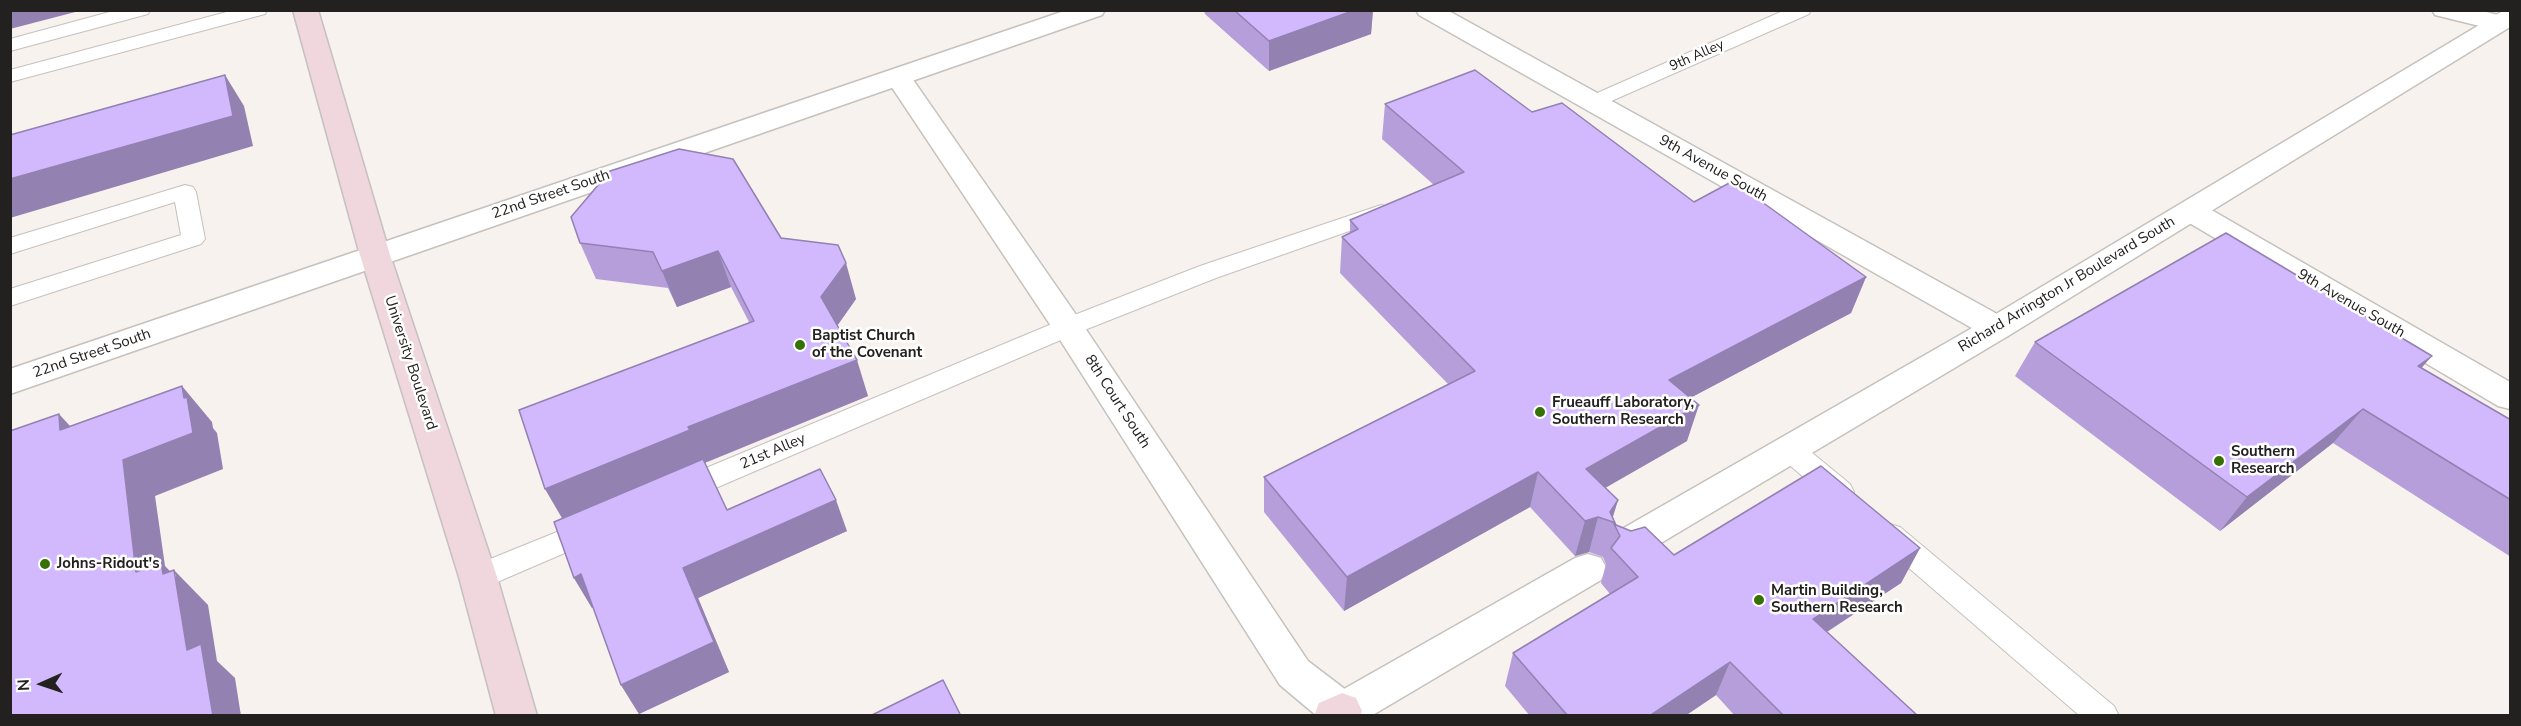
<!DOCTYPE html>
<style>
body{margin:0}
#map{position:relative;width:2521px;height:726px;overflow:hidden;background:#f7f2ee;font-family:"Nunito Sans",sans-serif}
canvas{display:block}
.frame{position:absolute;inset:0;border:12px solid #232120;pointer-events:none}
.north{position:absolute;left:12px;top:654px;width:60px;height:60px;-webkit-text-stroke:4px #fff;paint-order:stroke;rotate:267deg;font-size:16px;font-weight:700;line-height:24px;text-align:center;color:#232120}
.north::after{content:'';display:block;margin:auto;width:21px;height:27px;background:#232120;clip-path:polygon(50% 0,100% 100%,50% 72%,0 100%)}
</style>
<div id="map">
<canvas width="2521" height="726"></canvas>
<div class="frame"></div>
<div class="north">N</div>
</div>
<script>
const ctx = document.querySelector('canvas').getContext('2d');
ctx.lineJoin = 'round';
function poly(rows) {
  const path = new Path2D();
  for (const r of rows) {
    path.moveTo(r[0], r[1]);
    for (let i = 2; i < r.length; i += 2) path.lineTo(r[i], r[i + 1]);
  }
  return path;
}
function strokePath(path, color, width, dash) {
  ctx.strokeStyle = color;
  ctx.lineWidth = width;
  ctx.lineCap = dash ? 'butt' : 'round';
  ctx.setLineDash(dash || []);
  ctx.stroke(path);
}
function paint(path, color) {
  ctx.fillStyle = color;
  ctx.fill(path, 'evenodd');
}
function write(font, color, halo, rows, align = 'center') {
  ctx.font = font + ' "Nunito Sans",sans-serif';
  ctx.lineWidth = 5;
  ctx.setLineDash([]);
  ctx.textBaseline = 'middle';
  ctx.strokeStyle = halo;
  ctx.fillStyle = color;
  for (const [text, x, y, turn = 0] of rows) {
    ctx.save();
    ctx.translate(x, y);
    ctx.rotate((+turn || 0) * Math.PI / 180);
    ctx.textAlign = isNaN(turn) ? turn : align;
    if (halo) ctx.strokeText(text, 0, 0);
    ctx.fillText(text, 0, 0);
    ctx.restore();
  }
}
const service = poly([
 [117,10,150,10,148,14,10,51,10,39,117,10],
 [234,10,267,10,265,14,10,82,10,70,234,10],
 [1785,10,1811,10,1809,14,1600,106,1593,108,1586,106,1583,102,1586,98,1785,10],
 [185,185,193,187,196,192,205,239,201,244,10,306,10,289,181,235,175,202,10,254,10,238,185,185],
 [1381,205,1389,207,1392,212,1389,217,1216,278,1077,333,690,499,680,502,670,499,666,491,670,483,1059,321,1200,266,1381,205],
 [1789,439,1799,442,1850,484,1854,492,1850,500,1840,503,1830,500,1779,456,1775,449,1779,442,1789,439],
 [594,517,604,520,608,528,604,536,488,586,478,589,468,586,463,577,468,568,594,517],
 [1890,524,1900,527,2114,706,2119,716,2080,716,1880,543,1876,535,1880,527,1890,524]
]);
const minor = poly([
 [1416,10,1447,10,2008,320,2013,328,2008,336,1997,339,1986,336,1419,15,1416,10],
 [2432,10,2479,10,2509,18,2510,26,2500,31,2435,15,2432,10],
 [898,69,907,71,1079,319,1308,661,1363,703,1368,716,1317,716,1280,685,1057,335,885,77,889,71,898,69],
 [2191,201,2201,204,2510,382,2510,409,2498,406,2181,218,2176,211,2181,204,2191,201]
]);
const tertiary = poly([
 [1067,10,1105,10,1102,15,10,394,10,369,1067,10],
 [2510,10,2510,27,2008,336,1634,559,1621,563,1608,559,1602,548,1608,537,1986,320,2501,12,2510,10],
 [1588,554,1601,558,1607,569,1601,580,1371,716,1324,716,1322,711,1328,698,1575,558,1588,554]
]);
const secondary = poly([
 [293,10,318,10,390,255,497,577,537,716,496,716,459,577,360,255,293,10],
 [1342,693,1356,698,1362,711,1360,716,1314,716,1319,703,1342,693]
]);
const wall = poly([
 [1204,10,1373,10,1371,34,1269,71,1205,14],
 [1385,104,1532,112,1694,202,1866,277,1851,313,1690,398,1687,441,1605,488,1618,500,1613,517,1616,525,1674,555,1920,548,1901,583,1827,632,1918,716,1735,716,1716,695,1685,716,1530,716,1505,686,1513,653,1610,594,1601,583,1606,564,1603,557,1589,552,1575,556,1530,507,1344,611,1264,512,1264,477,1448,384,1340,273,1342,237,1350,233,1350,220,1434,185,1382,139],
 [781,238,856,299,837,326,868,396,705,463,727,510,847,531,698,598,729,672,639,714,621,685,593,607,592,608,574,578,563,518,749,322,731,287,677,307,668,288,596,279,580,243],
 [2035,342,2422,368,2511,420,2511,557,2333,443,2220,531,2015,376]
]);
const shadedWall = poly([
 [10,10,83,10,10,29],
 [1355,10,1373,10,1371,34,1269,71,1269,41],
 [225,75,244,106,253,146,10,218,10,179],
 [718,251,731,287,677,307,662,271],
 [846,263,856,299,832,333,821,297],
 [1866,277,1851,313,1658,415,1669,380],
 [2432,356,2402,390,2418,366],
 [857,360,868,396,704,463,566,525,545,489,688,427],
 [182,386,212,422,213,428,217,433,223,469,155,496,165,566,176,577,174,570,208,605,217,661,235,678,241,716,213,716,187,650,136,572,123,460,184,398],
 [1699,405,1687,441,1577,504,1586,469],
 [2363,409,2333,443,2220,531,2247,497],
 [59,414,92,450,60,430],
 [1538,472,1530,507,1344,611,1347,577],
 [836,500,847,531,698,598,729,672,639,714,621,685,683,568],
 [1618,500,1611,522,1610,512],
 [1598,517,1589,552,1575,556,1585,521],
 [1920,548,1901,583,1796,652,1813,619],
 [581,574,599,604,592,608,574,578],
 [1730,662,1716,695,1685,716,1649,716]
]);
const building = poly([
 [1234,10,1355,10,1269,41,1234,10],
 [1475,70,1532,112,1562,103,1694,202,1733,181,1866,277,1669,380,1699,405,1586,469,1618,500,1610,512,1616,525,1631,531,1645,527,1674,555,1821,466,1920,548,1813,619,1918,716,1784,716,1730,662,1649,716,1568,716,1513,653,1638,577,1611,548,1620,536,1613,522,1598,517,1585,521,1538,472,1347,577,1264,477,1475,371,1342,237,1358,229,1350,220,1464,172,1385,104,1475,70],
 [225,75,233,116,10,179,10,135,225,75],
 [679,149,733,159,781,238,838,245,846,263,821,297,857,360,688,427,690,430,545,489,519,410,754,321,718,251,662,271,653,252,580,243,571,217,610,171,679,149],
 [2226,233,2432,356,2418,366,2511,420,2511,500,2363,409,2247,497,2035,342,2226,233],
 [182,386,184,398,187,397,193,433,123,460,136,572,161,562,163,574,174,570,187,650,201,644,213,716,10,716,10,431,59,414,60,430,182,386],
 [703,459,727,510,820,469,836,500,683,568,714,642,621,685,581,574,574,578,554,522,703,459],
 [943,680,961,716,870,716,943,680]
]);
const markers = [
 [800,345,6,"#357104"],
 [1540,412,6,"#357104"],
 [2219,461,6,"#357104"],
 [45,564,6,"#357104"],
 [1759,600,6,"#357104"]
];
const farStreetnames = [
 ["9th Alley",1697,56,-24]
];
const streetNames = [
 ["9th Avenue South",1713,169,29],
 ["22nd Street South",551,195,-19],
 ["Richard Arrington Jr Boulevard South",2067,285,-31],
 ["9th Avenue South",2351,304,30],
 ["22nd Street South",92,354,-19],
 ["University Boulevard",410,363,72],
 ["8th Court South",1117,402,57],
 ["21st Alley",773,452,-23]
];
const poiNames = [
 ["Baptist Church",812,336],
 ["of the Covenant",812,353],
 ["Frueauff Laboratory,",1552,403],
 ["Southern Research",1552,420],
 ["Southern",2231,452],
 ["Research",2231,469],
 ["Johns-Ridout's",57,564],
 ["Martin Building,",1771,591],
 ["Southern Research",1771,608]
];
strokePath(service, '#c5c1bd', 2);
strokePath(minor, '#c5c1bd', 3);
strokePath(tertiary, '#c5c1bd', 3);
strokePath(secondary, '#c5c1bd', 3);
paint(service, '#fff');
paint(minor, '#fff');
paint(tertiary, '#fff');
paint(secondary, '#efd7dd');
paint(wall, '#b59eda');
paint(shadedWall, '#9381b1');
paint(building, '#d2b8fd');
strokePath(building, '#9381b1', 1.5);
for (const [x, y, r, color] of markers) {
  const dot = new Path2D();
  dot.arc(x, y, r, 0, 2 * Math.PI);
  ctx.fillStyle = color;
  ctx.fill(dot);
  strokePath(dot, '#fff', 2);
}
write('14px', '#232120', '#fff', farStreetnames);
write('15px', '#232120', '#fff', streetNames);
write('bold 15px', '#232120', '#fff', poiNames, 'left');
</script>
